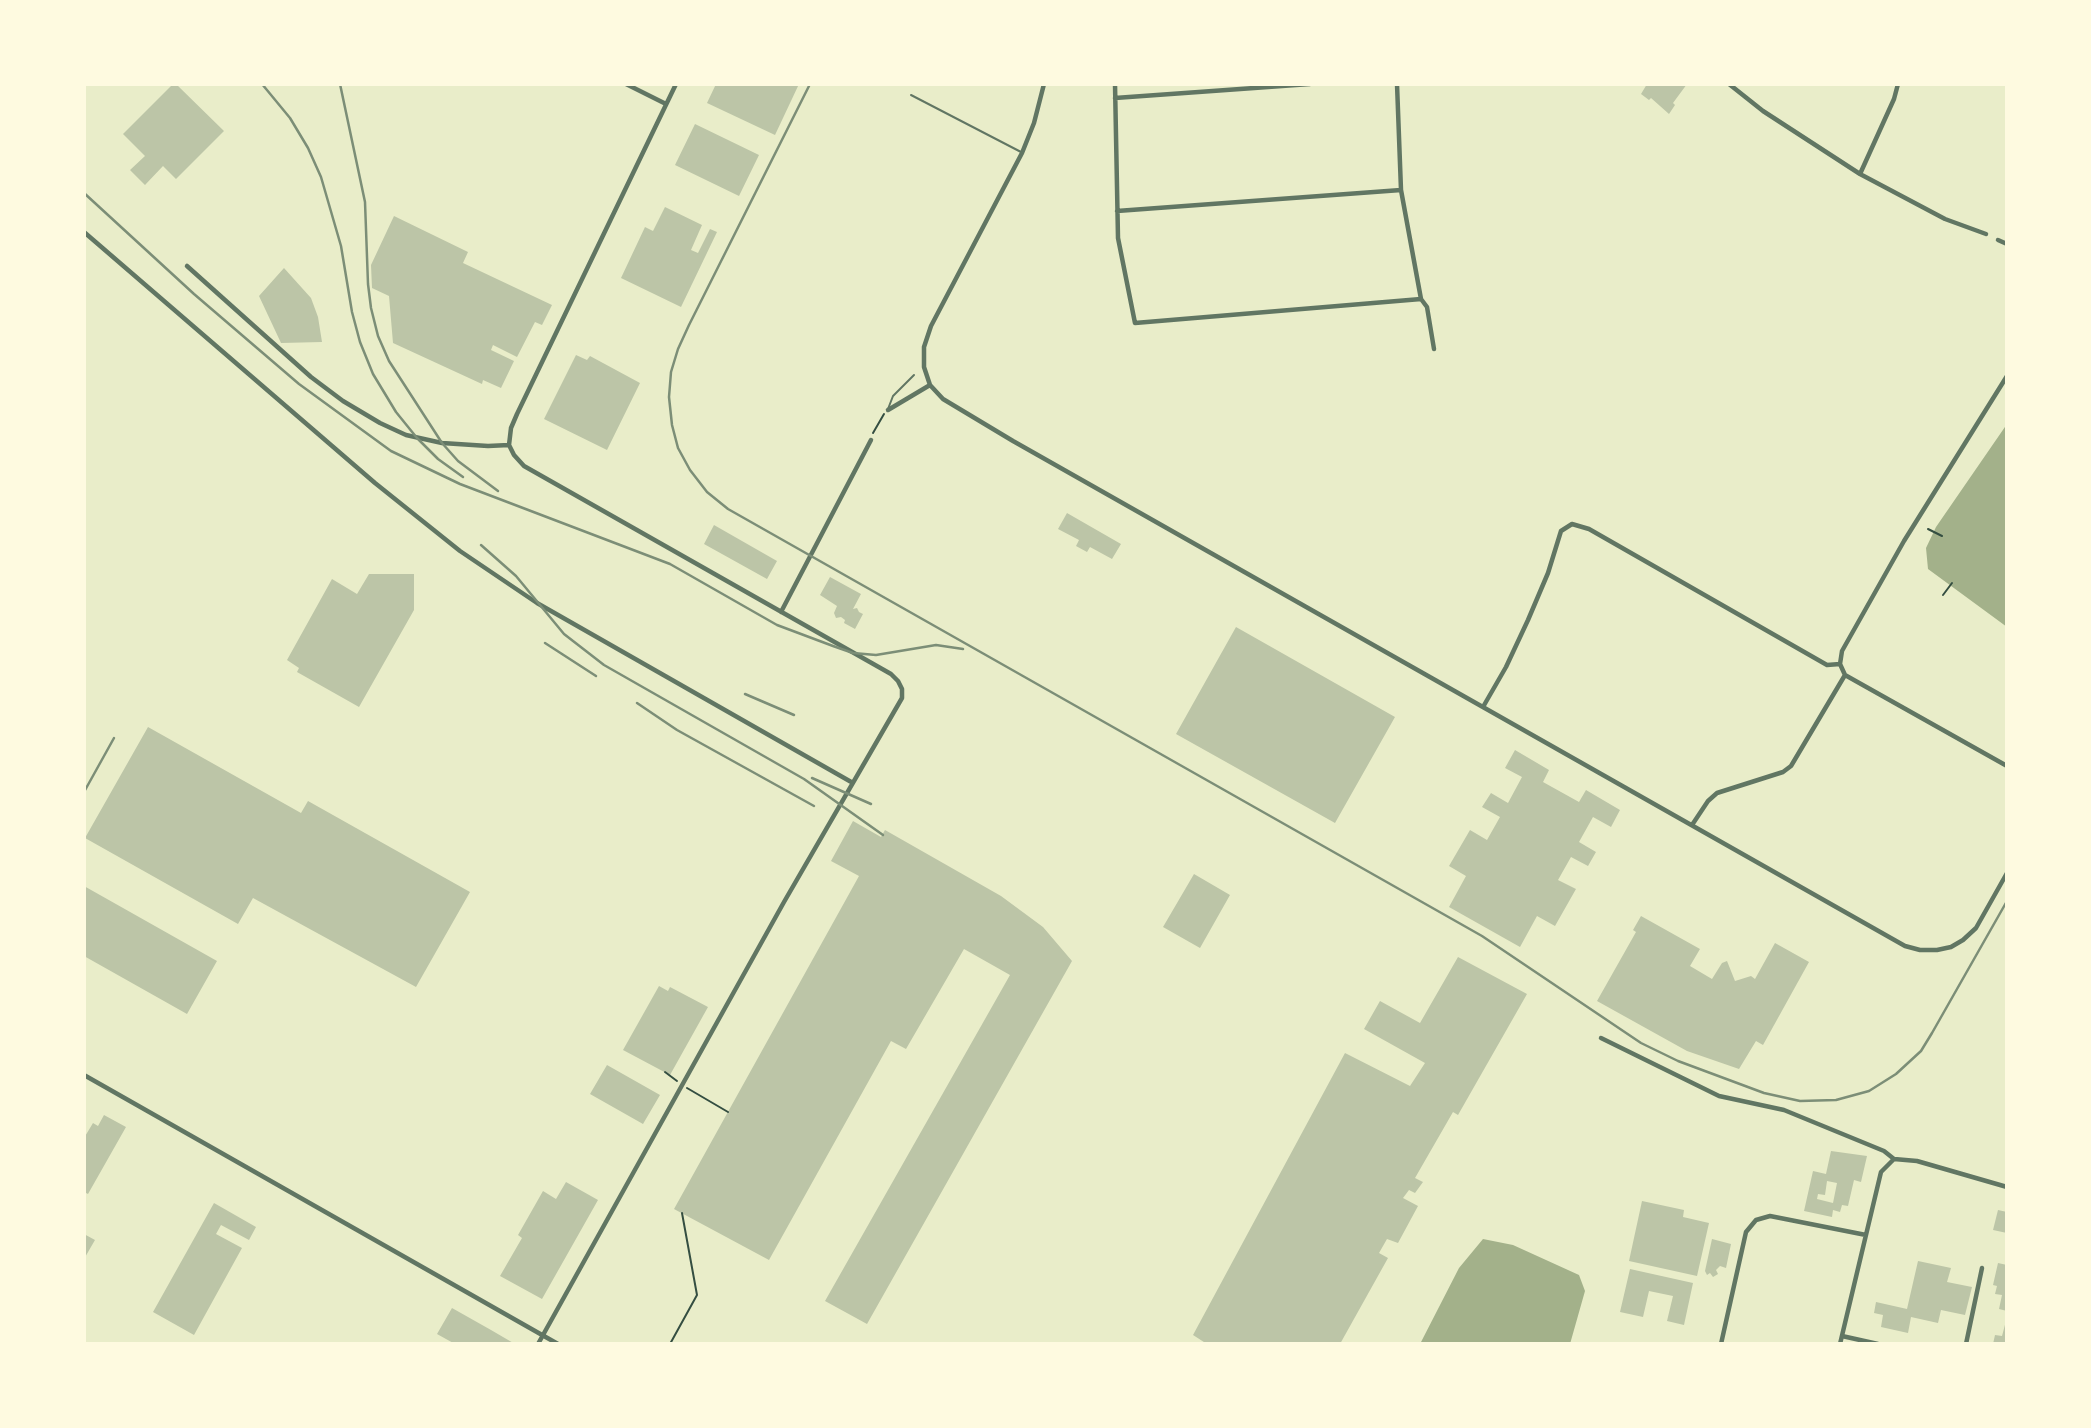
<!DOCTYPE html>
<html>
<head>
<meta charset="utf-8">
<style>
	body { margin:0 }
	#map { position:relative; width:2091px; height:1428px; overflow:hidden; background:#e9edc9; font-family:"Roboto Condensed",sans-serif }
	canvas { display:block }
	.frame { position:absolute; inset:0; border:86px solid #fefae0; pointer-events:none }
</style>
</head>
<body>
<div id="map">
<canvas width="2091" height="1428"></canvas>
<div class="frame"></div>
</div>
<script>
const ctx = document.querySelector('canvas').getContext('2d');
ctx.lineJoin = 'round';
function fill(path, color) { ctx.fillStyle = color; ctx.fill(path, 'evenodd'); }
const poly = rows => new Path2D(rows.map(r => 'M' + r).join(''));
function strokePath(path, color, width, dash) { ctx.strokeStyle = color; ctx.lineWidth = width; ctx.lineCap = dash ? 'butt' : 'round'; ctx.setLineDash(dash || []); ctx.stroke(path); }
const water = poly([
	[2007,424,2007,627,1928,569,1926,548,1936,527],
	[1483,1239,1513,1245,1579,1275,1585,1291,1570,1344,1420,1344,1459,1268]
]);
const building = poly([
	[173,84,176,84,224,131,176,179,163,166,145,185,130,170,145,156,123,134],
	[716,84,799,84,775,135,707,103],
	[1647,84,1687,84,1673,103,1675,105,1669,114,1651,98,1649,100,1641,94],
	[695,124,759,155,739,196,675,165],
	[665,207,702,225,691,250,698,253,710,229,717,232,681,307,621,278,645,227,653,231],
	[394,216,468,252,463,263,552,305,542,325,535,322,517,357,493,345,491,350,514,361,501,388,483,380,482,384,393,343,389,296,372,288,371,265],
	[284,268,311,298,318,317,322,342,281,343,259,296],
	[576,355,587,360,590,356,640,383,607,450,544,419],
	[1067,513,1121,544,1112,559,1090,547,1087,552,1076,546,1079,540,1058,529],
	[714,525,777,561,767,579,704,544],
	[369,574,414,574,414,610,359,707,297,672,299,668,287,660,332,579,357,594],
	[830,577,861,594,853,609,857,608,859,612,863,614,855,629,844,623,845,620,841,617,836,618,834,613,837,606,820,595],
	[1236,627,1395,717,1335,823,1176,734],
	[148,727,301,813,308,801,470,892,416,987,253,898,238,924,85,838],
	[1515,750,1549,770,1543,782,1579,802,1586,790,1620,810,1611,827,1593,817,1579,842,1596,852,1588,866,1571,857,1558,880,1576,889,1555,926,1537,916,1520,947,1449,907,1466,876,1449,866,1470,830,1487,840,1500,817,1482,807,1491,793,1508,803,1522,777,1505,768],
	[853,821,881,837,885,830,1001,896,1043,927,1072,961,867,1324,825,1301,1010,975,964,949,906,1049,891,1041,769,1260,674,1209,859,876,831,861],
	[1194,874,1230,895,1200,948,1163,927],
	[84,886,217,961,187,1014,84,956],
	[1641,916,1700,949,1690,966,1712,979,1722,963,1727,961,1735,981,1751,976,1755,979,1775,943,1809,962,1763,1045,1756,1041,1739,1069,1687,1051,1597,1001,1636,932,1633,930],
	[1458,957,1527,994,1458,1115,1453,1112,1415,1178,1423,1182,1415,1193,1409,1190,1403,1198,1418,1206,1398,1243,1387,1239,1379,1253,1388,1258,1340,1344,1207,1344,1193,1335,1345,1053,1410,1086,1425,1063,1364,1029,1380,1001,1420,1023],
	[659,986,668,991,670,987,708,1007,670,1075,623,1050],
	[607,1065,660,1095,643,1124,590,1094],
	[104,1115,126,1127,88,1194,84,1192,84,1138,93,1123,98,1126],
	[1831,1151,1867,1156,1861,1182,1854,1180,1848,1206,1842,1205,1840,1212,1833,1210,1832,1217,1804,1211,1813,1171,1826,1174],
	[1827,1181,1837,1183,1833,1203,1817,1199,1818,1194,1825,1195],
	[566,1182,598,1200,542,1299,500,1276,522,1238,518,1235,543,1191,556,1199],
	[1642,1201,1684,1210,1683,1217,1709,1223,1697,1276,1629,1261],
	[214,1203,256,1227,249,1240,221,1225,216,1234,242,1248,194,1335,153,1312],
	[1998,1210,2007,1212,2007,1233,1993,1230],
	[84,1234,95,1240,84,1259],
	[1712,1239,1731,1244,1726,1268,1720,1266,1716,1270,1718,1274,1713,1277,1710,1273,1707,1275,1705,1271],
	[1918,1261,1951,1268,1947,1282,1972,1287,1965,1315,1941,1310,1938,1323,1911,1317,1908,1333,1881,1327,1883,1315,1874,1313,1876,1302,1907,1309],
	[1998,1263,2007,1265,2007,1311,1999,1309,2002,1295,1995,1294,1997,1286,1993,1285],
	[1630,1269,1693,1283,1684,1325,1667,1321,1673,1296,1649,1291,1643,1317,1620,1312],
	[452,1308,491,1330,515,1344,455,1344,437,1334],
	[2006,1321,2007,1344,1993,1344,1995,1335,2002,1336]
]);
const path = poly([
	[873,433,884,414],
	[1928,529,1942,536],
	[1943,595,1952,583],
	[665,1072,677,1081],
	[687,1088,728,1112],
	[670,1344,697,1295,682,1213]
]);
const service = poly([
	[911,95,1021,152],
	[888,409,893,396,914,375]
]);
const minor = poly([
	[626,84,666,104],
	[1044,84,1034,123,1022,153,931,326,924,347,924,367,930,385,943,399,1013,441,1905,946,1920,950,1937,950,1951,947,1963,940,1976,928,2007,873],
	[1115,84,1118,238,1135,323,1421,299],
	[1397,84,1401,190,1421,299,1427,307,1434,349],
	[1729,84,1763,111,1860,174,1945,219,1986,234],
	[1115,98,1310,84],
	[1860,174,1894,99,1898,84],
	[1117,211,1401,190],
	[84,232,375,483,460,551,537,603,853,783],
	[1998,240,2007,244],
	[187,266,311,377,343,401,380,423,406,435,442,443,488,446,509,445],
	[2007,376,1904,541,1842,651,1840,664,1845,675,2007,766],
	[888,410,930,385],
	[781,612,871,440],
	[1483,707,1506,667,1528,620,1548,573,1561,531,1572,524,1589,529,1827,665,1840,664],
	[1692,825,1708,801,1717,793,1783,772,1791,766,1845,675],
	[1601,1038,1719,1096,1784,1110,1884,1151,1894,1159,1917,1161,2007,1187],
	[84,1075,558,1344],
	[1842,1336,1878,1344],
	[538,1344,784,902,902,698,902,689,898,681,891,674,524,466,514,455,509,445,511,428,517,414,676,84],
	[1721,1344,1746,1232,1756,1220,1770,1216,1866,1235],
	[1840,1344,1881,1172,1894,1159],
	[1966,1344,1982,1268]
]);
const rail = poly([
	[262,84,290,118,308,148,321,177,341,246,352,312,360,342,373,374,396,412,417,438,438,459,463,477],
	[340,84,365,202,368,284,371,308,378,336,389,361,442,443,458,461,498,491],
	[810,84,689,325,678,349,671,372,669,397,672,425,678,448,690,470,707,492,728,509,1482,936,1641,1043,1678,1061,1764,1093,1800,1101,1836,1100,1869,1091,1896,1074,1921,1051,1932,1033,2007,901],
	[84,193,194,294,299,384,391,451,460,484,670,564,777,625,833,646,853,653,876,655,936,645,963,649],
	[481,545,516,576,564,634,604,665,804,779,883,835],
	[545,643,596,676],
	[745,694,794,715],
	[637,703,677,730,814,806],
	[812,778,871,804],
	[84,792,114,738]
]);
fill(water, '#a3b18a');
fill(building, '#bcc5a7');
strokePath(path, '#344e41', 2);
strokePath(service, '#617663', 2);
strokePath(minor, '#617663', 4.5);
strokePath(rail, '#7c8e77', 2.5);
</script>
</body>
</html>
